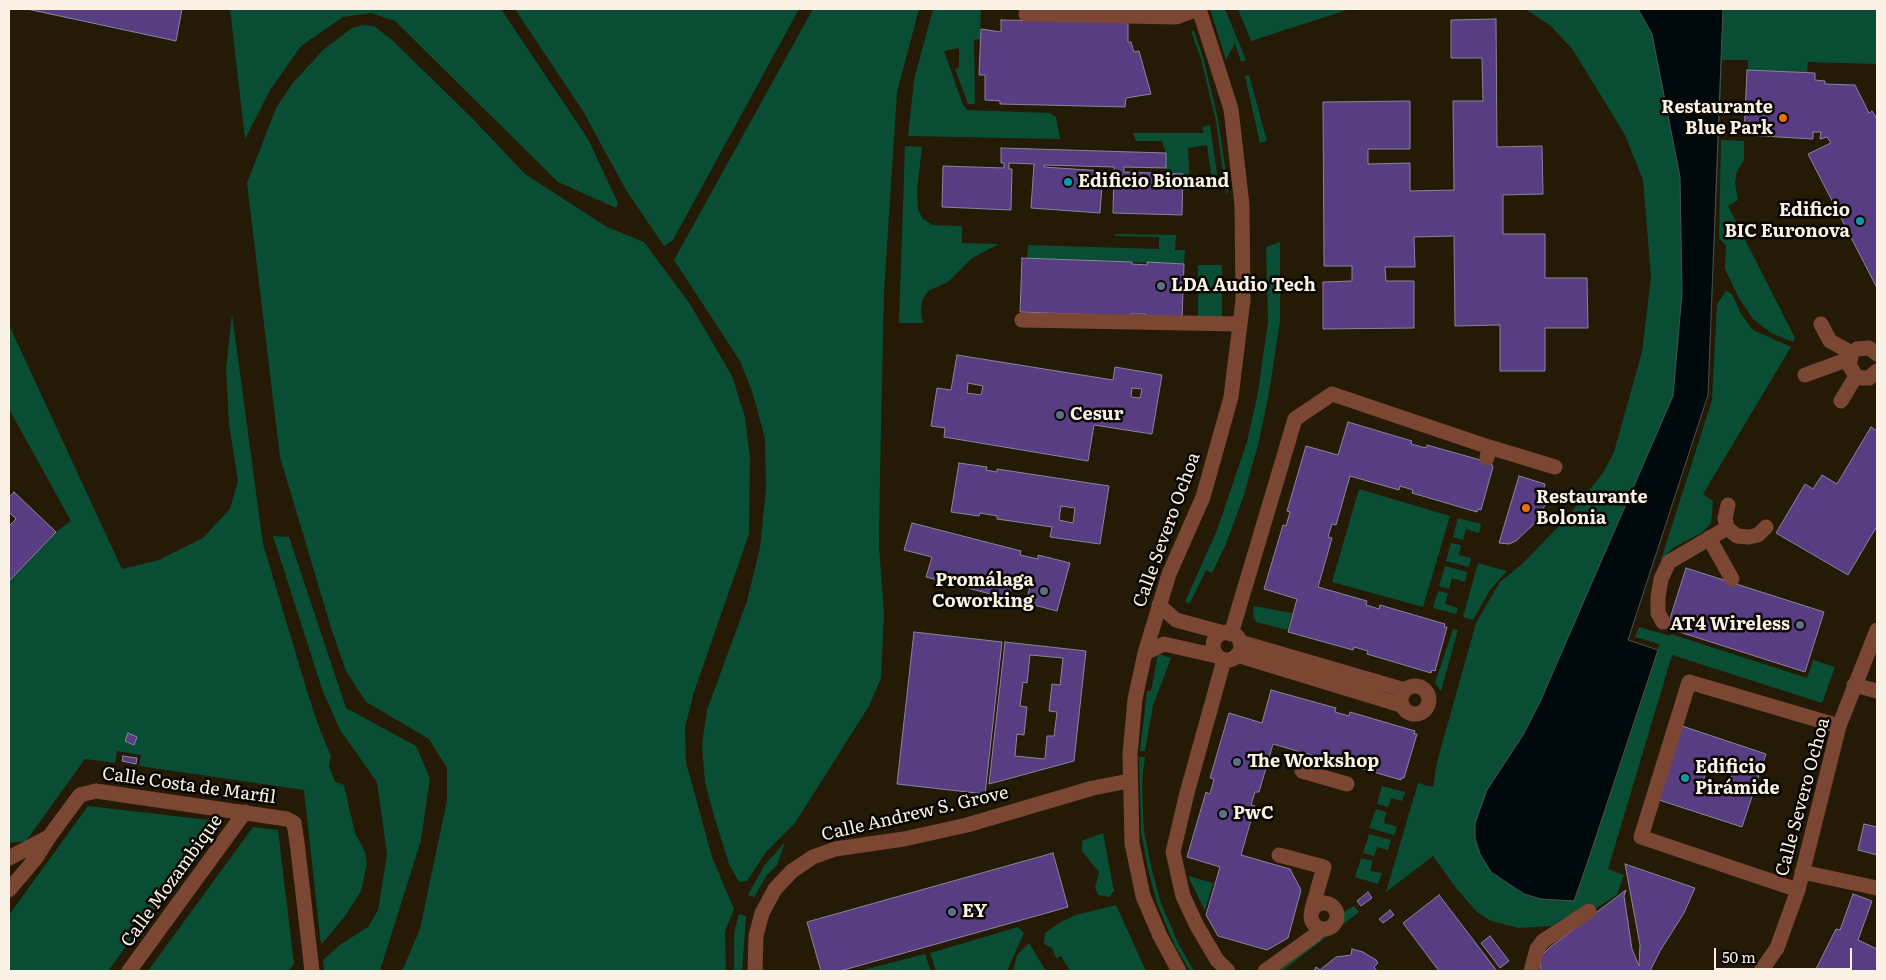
<!DOCTYPE html>
<html>
<head>
<meta charset="utf-8">
<style>
	body { margin:0 }
	#map { position:relative; width:1886px; height:980px; overflow:hidden; background:#241a06; font-family:Literata,serif }
	canvas { display:block }
	.frame { position:absolute; inset:0; border:10px solid #f9f2e5; pointer-events:none }
	.scale { position:absolute; left:1714px; top:948px; width:138px; height:22px; box-sizing:border-box; border:2px solid #f9f2e5; border-top:0; padding-left:6px; font-size:15px; line-height:18px; white-space:nowrap; color:#f9f2e5; -webkit-text-stroke:4px #090601; paint-order:stroke }
</style>
</head>
<body>
<div id="map">
<canvas width="1886" height="980"></canvas>
<div class="frame"></div>
<div class="scale">50 m</div>
</div>
<script>
const ctx = document.querySelector('canvas').getContext('2d');
ctx.lineJoin = 'round';
function fill(path, color) { ctx.fillStyle = color; ctx.fill(path, 'evenodd'); }
const poly = rows => new Path2D(rows.map(r => 'M' + r).join(''));
function strokePath(path, color, width, dash) { ctx.strokeStyle = color; ctx.lineWidth = width; ctx.lineCap = dash ? 'butt' : 'round'; ctx.setLineDash(dash || []); ctx.stroke(path); }
function label(font, color, halo, rows, align = 'center') {
  ctx.font = font + ' Literata,serif'; ctx.lineWidth = 5; ctx.setLineDash([]); ctx.textBaseline = 'middle'; ctx.strokeStyle = halo; ctx.fillStyle = color; for (const [text, x, y, turn = 0] of rows) {
    ctx.save(); ctx.translate(x, y); ctx.rotate((+turn || 0) * Math.PI / 180); ctx.textAlign = isNaN(turn) ? turn : align; if (halo) ctx.strokeText(text, 0, 0); ctx.fillText(text, 0, 0); ctx.restore();
  }
}
const green = poly([
	[230,9,501,9,588,139,618,203,616,208,558,182,395,21,371,13,343,17,301,46,270,90,245,139],
	[515,9,799,9,673,240,664,246,626,190,583,111],
	[813,9,919,9,897,92,884,293,880,476,879,546,884,613,881,678,869,706,795,823,766,852,747,881,739,882,729,864,715,819,705,783,702,744,707,710,747,601,760,548,766,489,765,438,752,391,740,361,674,260],
	[933,9,981,9,980,39,974,40,975,104,968,104,955,69,959,68,959,48,944,51,963,105,967,110,1050,113,1056,117,1060,139,908,136,914,80],
	[1210,9,1225,9,1246,60,1241,62,1235,43,1226,60],
	[1238,9,1350,9,1251,41],
	[1525,9,1877,9,1877,64,1808,62,1807,73,1748,70,1748,60,1722,60,1708,395,1628,640,1658,650,1659,644,1635,637,1639,627,1670,636,1671,634,1807,678,1813,660,1835,667,1822,703,1672,655,1608,869,1624,875,1617,895,1595,909,1589,903,1551,926,1519,928,1491,921,1477,912,1456,888,1433,856,1386,892,1418,783,1433,787,1437,762,1476,623,1500,582,1522,564,1564,521,1603,473,1614,452,1642,352,1651,277,1643,180,1625,135,1573,50,1551,26],
	[363,25,374,26,391,39,472,118,525,174,607,227,644,242,690,304,732,376,745,417,750,457,749,534,694,692,685,727,686,762,712,857,734,909,725,931,726,971,402,971,420,929,447,800,447,768,429,739,366,702,346,671,332,631,280,457,247,183,276,108,292,84,323,50,352,28],
	[1191,31,1194,31,1203,57,1218,119,1228,187,1228,192,1226,194,1216,121,1201,59],
	[1249,75,1267,141,1260,143,1245,76],
	[1210,125,1219,188,1213,188,1207,145,1188,148,1190,190,1183,190,1183,174,1166,173,1166,153,1162,141,1136,141,1133,133,1204,133,1202,127],
	[1721,140,1744,141,1744,160,1737,171,1735,183,1738,200,1728,206,1795,338,1793,342,1771,333,1753,319,1739,298,1725,269,1726,245,1719,239],
	[905,146,922,147,917,190,918,209,922,218,932,225,962,226,962,243,999,244,972,258,948,282,928,291,922,301,921,312,923,323,899,323],
	[1115,234,1176,235,1175,250,1185,250,1184,264,1027,258,1028,245,1159,249,1159,237,1115,236],
	[1280,242,1280,321,1269,393,1258,445,1243,498,1226,544,1212,573,1206,570,1190,603,1185,602,1217,530,1247,442,1258,392,1268,322,1266,247],
	[1198,265,1222,265,1222,317,1198,316],
	[1726,291,1732,294,1741,314,1753,330,1791,347,1703,494,1713,501,1711,523,1703,532,1673,548,1661,560,1712,400,1717,304],
	[232,314,263,544,307,691,320,730,331,756,329,766,335,782,344,785,355,833,365,852,367,864,361,891,345,916,321,945,304,790,139,766,141,755,117,751,115,763,85,759,26,841,9,843,9,581,56,532,71,521,9,409,9,325,122,569,159,560,203,538,230,509,238,481,229,424,226,369],
	[1359,489,1450,516,1423,607,1332,582],
	[1458,518,1481,524,1479,533,1466,529,1463,540,1453,537],
	[273,536,289,537,346,708,416,746,430,778,421,840,380,971,324,971,323,960,341,944,368,927,378,910,387,854,377,782,340,730,322,689],
	[1451,543,1461,545,1459,555,1471,558,1469,567,1446,561],
	[1478,563,1507,571,1490,590,1473,620,1463,617],
	[1445,566,1467,572,1465,582,1452,578,1449,589,1439,586],
	[1438,591,1448,593,1445,604,1458,608,1456,614,1433,608],
	[1254,606,1292,613,1287,630,1256,622,1253,615],
	[1453,629,1458,630,1441,691,1435,683],
	[1158,654,1171,658,1153,706,1145,751,1140,751,1147,691,1151,691],
	[1139,757,1145,757,1142,782,1143,808,1144,832,1152,870,1161,903,1178,943,1194,971,1190,971,1174,944,1157,903,1148,869,1141,832],
	[1382,786,1405,792,1402,801,1391,798,1388,807,1377,804],
	[88,806,218,821,108,971,9,971,9,915],
	[1376,809,1386,812,1384,823,1397,827,1394,835,1369,828],
	[253,827,278,830,294,964,288,971,148,971],
	[1103,833,1114,891,1109,897,1098,895,1095,888,1099,872,1082,851,1082,841],
	[1369,834,1391,840,1388,850,1377,847,1374,856,1363,853],
	[785,842,777,865,767,875,754,897,748,895,764,866],
	[1361,858,1373,861,1370,871,1382,873,1378,884,1355,877],
	[1188,876,1213,883,1205,911],
	[1116,905,1146,971,1070,971,1061,956,1056,958,1052,948,1044,944,1045,933,1059,923,1076,915],
	[1354,906,1359,912,1282,971,1278,971,1340,924,1344,912],
	[739,914,746,916,742,971,734,971,734,933],
	[1018,927,1024,933,1007,971,936,971,930,953],
	[1029,943,1046,971,1013,971,1017,955],
	[925,954,931,971,859,971]
]);
const water = poly([
	[1638,9,1723,9,1708,395,1628,640,1658,650,1589,858,1574,901,1541,899,1524,894,1491,872,1480,854,1475,838,1475,823,1487,790,1523,735,1540,702,1673,396,1682,293,1680,177,1652,34,1638,9]
]);
const building = poly([
	[27,9,182,9,176,41,27,9],
	[1496,19,1497,147,1542,146,1543,194,1503,195,1503,234,1545,234,1545,278,1587,278,1588,328,1545,328,1545,371,1500,371,1500,325,1455,326,1454,236,1414,237,1415,267,1385,267,1386,281,1414,281,1414,328,1323,329,1323,282,1352,281,1352,266,1324,266,1323,102,1410,101,1410,149,1368,149,1368,164,1410,163,1410,191,1454,190,1453,101,1483,101,1482,58,1451,58,1451,20,1496,19],
	[1001,20,1128,22,1128,42,1131,42,1134,52,1139,51,1151,94,1126,98,1125,107,1000,104,1000,101,985,100,985,75,979,75,981,29,1001,32,1001,20],
	[1747,70,1815,73,1815,80,1825,81,1825,84,1855,85,1869,113,1872,111,1877,119,1877,288,1808,154,1831,143,1827,137,1820,139,1821,132,1813,132,1813,139,1744,135,1747,70],
	[1001,148,1166,153,1166,168,1124,167,1124,172,1183,174,1182,215,1113,213,1114,167,1044,165,1044,167,1103,171,1100,213,1031,208,1034,164,1009,163,1009,169,1012,169,1011,210,942,207,943,166,1004,168,1004,163,1001,163,1001,148],
	[1022,258,1132,262,1132,264,1147,265,1147,262,1184,264,1182,318,1145,317,1145,314,1130,314,1129,316,1020,312,1022,258],
	[957,355,1113,380,1115,367,1162,375,1152,434,1094,425,1088,461,944,437,945,428,931,426,937,388,951,390,957,355],
	[968,383,983,386,981,395,967,393,968,383],
	[1132,388,1142,389,1140,398,1131,397,1132,388],
	[1348,422,1412,441,1411,444,1426,448,1427,445,1491,463,1493,467,1481,510,1478,509,1477,512,1412,493,1413,490,1400,486,1399,490,1350,476,1336,525,1332,524,1328,537,1332,538,1318,587,1367,601,1366,605,1379,609,1380,605,1445,624,1444,627,1447,627,1435,671,1432,670,1431,673,1367,654,1368,651,1354,647,1353,650,1288,632,1297,599,1264,589,1283,525,1286,526,1290,512,1287,511,1306,446,1338,455,1348,422],
	[1871,427,1877,431,1877,526,1848,575,1776,533,1805,484,1813,489,1822,475,1837,484,1871,427],
	[959,463,987,467,986,470,997,472,997,469,1109,486,1100,544,1050,537,1052,527,997,519,997,516,980,513,979,516,951,512,959,463],
	[1061,506,1075,508,1073,523,1059,520,1061,506],
	[1519,476,1545,484,1540,503,1545,505,1536,522,1516,541,1509,544,1499,543,1519,476],
	[14,492,56,532,9,581,9,526,16,519,9,512,9,497,14,492],
	[912,523,1021,551,1020,555,1038,559,1038,555,1070,563,1057,611,1026,603,1030,586,1013,582,1009,599,926,577,932,557,904,550,912,523],
	[1686,568,1824,612,1805,672,1667,628,1686,568],
	[914,632,1002,642,985,794,897,784,914,632],
	[1005,642,1086,651,1079,715,1074,761,989,784,1005,642],
	[1030,655,1063,658,1060,685,1052,684,1049,711,1057,712,1054,736,1047,736,1045,759,1015,756,1017,734,1024,735,1027,707,1020,706,1023,682,1027,683,1030,655],
	[1271,690,1336,708,1335,712,1349,716,1350,712,1415,731,1414,734,1417,734,1404,778,1401,778,1401,780,1336,761,1337,758,1323,754,1322,758,1273,744,1259,792,1255,792,1251,805,1255,806,1241,855,1290,869,1301,890,1288,938,1267,950,1218,936,1206,915,1220,867,1187,857,1206,792,1210,794,1214,779,1210,778,1229,713,1262,723,1271,690],
	[1682,726,1766,754,1742,827,1659,800,1682,726],
	[1709,763,1734,770,1725,794,1701,787,1709,763],
	[128,733,137,737,134,745,125,741,128,733],
	[123,756,137,758,136,764,122,761,123,756],
	[1864,824,1877,827,1877,855,1858,850,1864,824],
	[1053,853,1068,907,840,971,821,971,807,922,1053,853],
	[1625,864,1695,888,1684,913,1660,951,1650,971,1541,971,1540,957,1549,948,1626,890,1624,896,1632,949,1639,966,1640,945,1625,864],
	[1368,892,1372,898,1361,906,1357,901,1368,892],
	[1853,894,1872,901,1858,940,1877,949,1877,971,1815,971,1836,929,1840,930,1853,894],
	[1439,895,1497,971,1439,971,1403,923,1439,895],
	[1390,910,1394,915,1383,923,1379,919,1390,910],
	[1490,936,1509,961,1500,968,1481,943,1490,936],
	[1352,949,1363,952,1376,960,1378,963,1374,967,1377,971,1314,971,1316,967,1320,970,1336,957,1351,955,1352,949]
]);
const minor = poly([
	[1026,14,1176,17,1198,9],
	[1022,320,1240,324],
	[1821,324,1830,341,1852,353],
	[1877,354,1869,348,1857,349,1852,353,1849,365,1856,376,1862,378,1869,378,1877,371],
	[1805,375,1849,359],
	[1841,401,1856,376],
	[1489,447,1555,467],
	[1728,505,1725,518,1727,528,1737,536,1749,537,1758,535,1766,527],
	[1709,538,1732,579],
	[1159,605,1176,620,1224,633],
	[1663,622,1658,613,1658,597,1661,579,1669,562,1727,528],
	'1213 646a14 14 0 1 1 28 0a14 14 0 1 1-28 0Z',
	[1231,634,1295,419,1332,394,1489,447,1487,458],
	[1240,642,1405,690],
	[1145,653,1164,644,1217,656],
	[1237,655,1401,705],
	[1224,660,1187,793,1173,852,1183,896,1197,926,1217,960,1228,971],
	[1854,685,1877,691],
	'1401 700a14 14 0 1 1 28 0a14 14 0 1 1-28 0Z',
	[1302,771,1347,784],
	[1279,855,1324,867,1312,909],
	[9,858,47,838],
	[1802,872,1877,888],
	[9,890,36,858,49,837,80,795,96,791,287,819,294,823,297,842,312,971],
	[1798,890,1641,837,1689,682,1839,726],
	'1311 916a13 13 0 1 1 26 0a13 13 0 1 1-26 0Z',
	[129,971,245,812],
	[755,971,756,936,762,913,775,889,792,871,813,857,835,849,904,839,967,825,1093,788,1129,781],
	[1179,971,1160,936,1143,896,1132,843,1130,754,1135,699,1145,653,1169,574,1203,497,1231,397,1243,300,1242,205,1231,109,1199,9],
	[1265,971,1315,935,1320,929],
	[1531,971,1537,949,1543,941,1589,911],
	[1761,971,1777,948,1798,890,1839,726,1877,630]
]);
const markers = [
	[1783,118,5,"#e8710a"],
	[1068,182,5,"#0f9aa8"],
	[1860,221,5,"#0f9aa8"],
	[1161,286,5,"#5c6f8a"],
	[1060,415,5,"#5c6f8a"],
	[1526,508,5,"#e8710a"],
	[1044,591,5,"#5c6f8a"],
	[1800,625,5,"#5c6f8a"],
	[1237,762,5,"#5c6f8a"],
	[1685,778,5,"#0f9aa8"],
	[1223,814,5,"#5c6f8a"],
	[952,912,5,"#5c6f8a"]
];
const poiNames = [
	["Restaurante",1773,108,"right"],
	["Blue Park",1773,129,"right"],
	["Edificio Bionand",1078,182],
	["Edificio",1850,211,"right"],
	["BIC Euronova",1850,232,"right"],
	["LDA Audio Tech",1171,286],
	["Cesur",1070,415],
	["Restaurante",1536,498],
	["Bolonia",1536,519],
	["Promálaga",1034,581,"right"],
	["Coworking",1034,602,"right"],
	["AT4 Wireless",1790,625,"right"],
	["The Workshop",1247,762],
	["Edificio",1695,768],
	["Pirámide",1695,789],
	["PwC",1233,814],
	["EY",962,912]
];
const streetNames = [
	["Calle Severo Ochoa",1167,530,-70],
	["Calle Costa de Marfil",189,786,8],
	["Calle Severo Ochoa",1803,797,-75],
	["Calle Andrew S. Grove",915,814,-13],
	["Calle Mozambique",172,881,-54]
];
fill(green, '#094e34');
fill(water, '#000a0d');
strokePath(water, '#4b504e', 1);
fill(building, '#583d83');
strokePath(building, '#8c849c', 1);
strokePath(minor, '#7b4733', 15);
for (const [x, y, r, color] of markers) { const dot = new Path2D(); dot.arc(x, y, r, 0, 2 * Math.PI); ctx.fillStyle = color; ctx.fill(dot); strokePath(dot, '#090601', 2); }
label('bold 18px', '#f9f2e5', '#090601', poiNames, 'left');
label('18px', '#f9f2e5', '#090601', streetNames);
</script>
</body>
</html>
